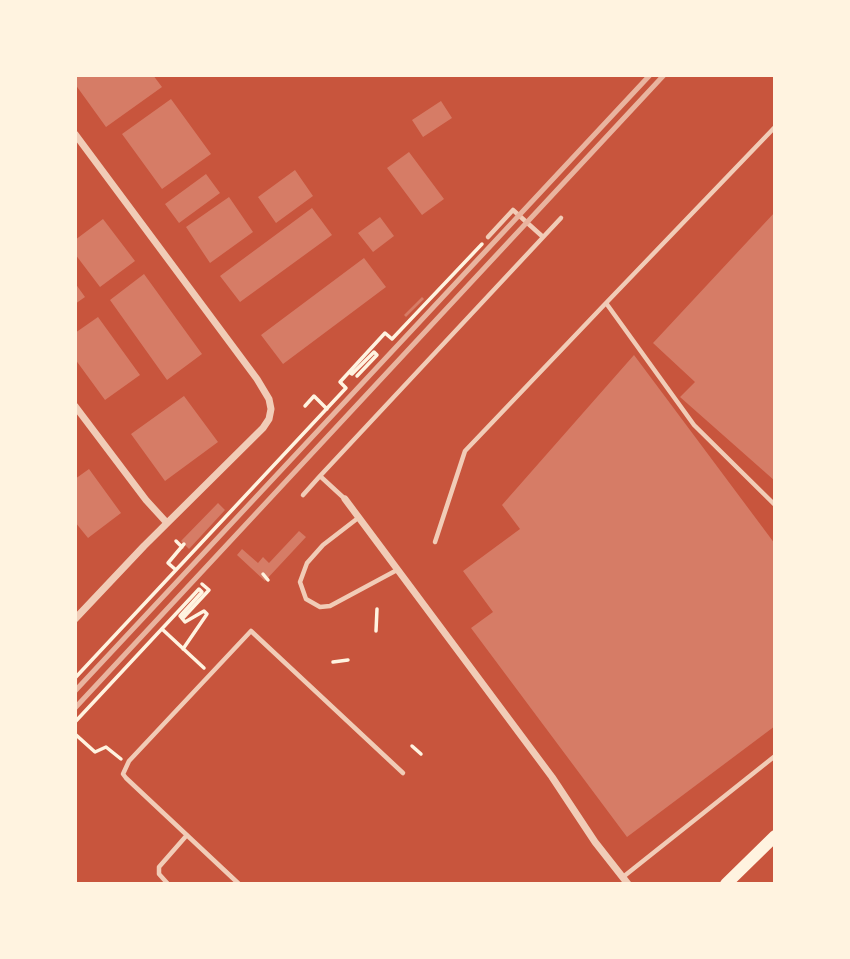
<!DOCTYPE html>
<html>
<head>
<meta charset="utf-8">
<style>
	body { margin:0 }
	#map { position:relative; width:850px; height:959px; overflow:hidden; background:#c8553d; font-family:Arial,sans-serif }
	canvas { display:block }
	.frame { position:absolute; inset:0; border:77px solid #fff3e0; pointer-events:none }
</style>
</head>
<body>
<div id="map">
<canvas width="850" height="959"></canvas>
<div class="frame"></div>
</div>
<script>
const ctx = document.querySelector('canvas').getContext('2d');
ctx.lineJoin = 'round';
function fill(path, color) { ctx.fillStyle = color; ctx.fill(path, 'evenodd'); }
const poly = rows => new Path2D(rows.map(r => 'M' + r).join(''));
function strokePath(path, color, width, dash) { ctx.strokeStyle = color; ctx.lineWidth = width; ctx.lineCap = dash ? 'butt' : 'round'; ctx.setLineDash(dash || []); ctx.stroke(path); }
const building = poly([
	[75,75,153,75,162,87,106,127,75,84],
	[171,99,211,154,162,189,122,134],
	[441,101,452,118,423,137,412,120],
	[409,152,444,199,422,215,387,168],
	[295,170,313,196,276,223,258,197],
	[206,174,220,193,179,223,165,204],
	[229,197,253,232,210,263,186,227],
	[312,208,332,235,240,302,220,276],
	[775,212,775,481,680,397,695,382,653,343],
	[380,217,394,236,373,252,358,233],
	[103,219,135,261,100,287,75,254,75,240],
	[364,258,386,287,283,364,261,335],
	[144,274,202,354,167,380,110,300],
	[75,283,85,297,75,304],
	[422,297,424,299,406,317,404,315],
	[98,317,140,375,105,400,75,359,75,333],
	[634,355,775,544,775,726,627,837,471,628,493,612,463,571,520,529,502,505],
	[184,396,218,442,165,481,131,434],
	[89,469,121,513,88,538,75,522,75,479],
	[218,503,225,510,189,549,181,541],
	[299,531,306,537,265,581,237,555,242,549,258,563,263,557,269,563]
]);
const path = poly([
	[349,372,352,374,374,352,377,355,357,376],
	[305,406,314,396,327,409],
	[176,541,182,547],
	[176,570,168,563,184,544],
	[263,574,268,580],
	[183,618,209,590,202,584],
	[162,629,204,668],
	[376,631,377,609],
	[333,662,348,660],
	[75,678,346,388,340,382,385,333,392,339,482,244],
	[75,722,199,589,202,592,180,616,185,622,204,611,207,614,183,649],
	[75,734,95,752,106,747,121,759],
	[412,746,421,754]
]);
const service = poly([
	[775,127,606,303,694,425,775,505],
	[488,237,513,210,543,237],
	[303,495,320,476],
	[345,499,320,476,561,218],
	[358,518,323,545,307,563,300,582,306,599,320,607,330,606,397,570],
	[435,542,465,451,606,303],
	[623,877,775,756],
	[168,884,159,874,159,867,187,835],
	[239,884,126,778,123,774,129,761,251,631,403,773]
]);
const minor = poly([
	[75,134,257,379,269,399,271,409,269,419,263,428,144,546,75,619],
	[75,406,146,500,167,523],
	[345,499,552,777,595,842,628,884]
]);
const primary = poly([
	[726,884,775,836]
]);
const rail = poly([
	[75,691,650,75],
	[75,708,664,75]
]);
fill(building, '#d67c66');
strokePath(path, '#fff3e0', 3.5);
strokePath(service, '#f1ccb7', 4.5);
strokePath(minor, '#f1ccb7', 7);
strokePath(primary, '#fff3e0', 12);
strokePath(rail, '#e9b49f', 5);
</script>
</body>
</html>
